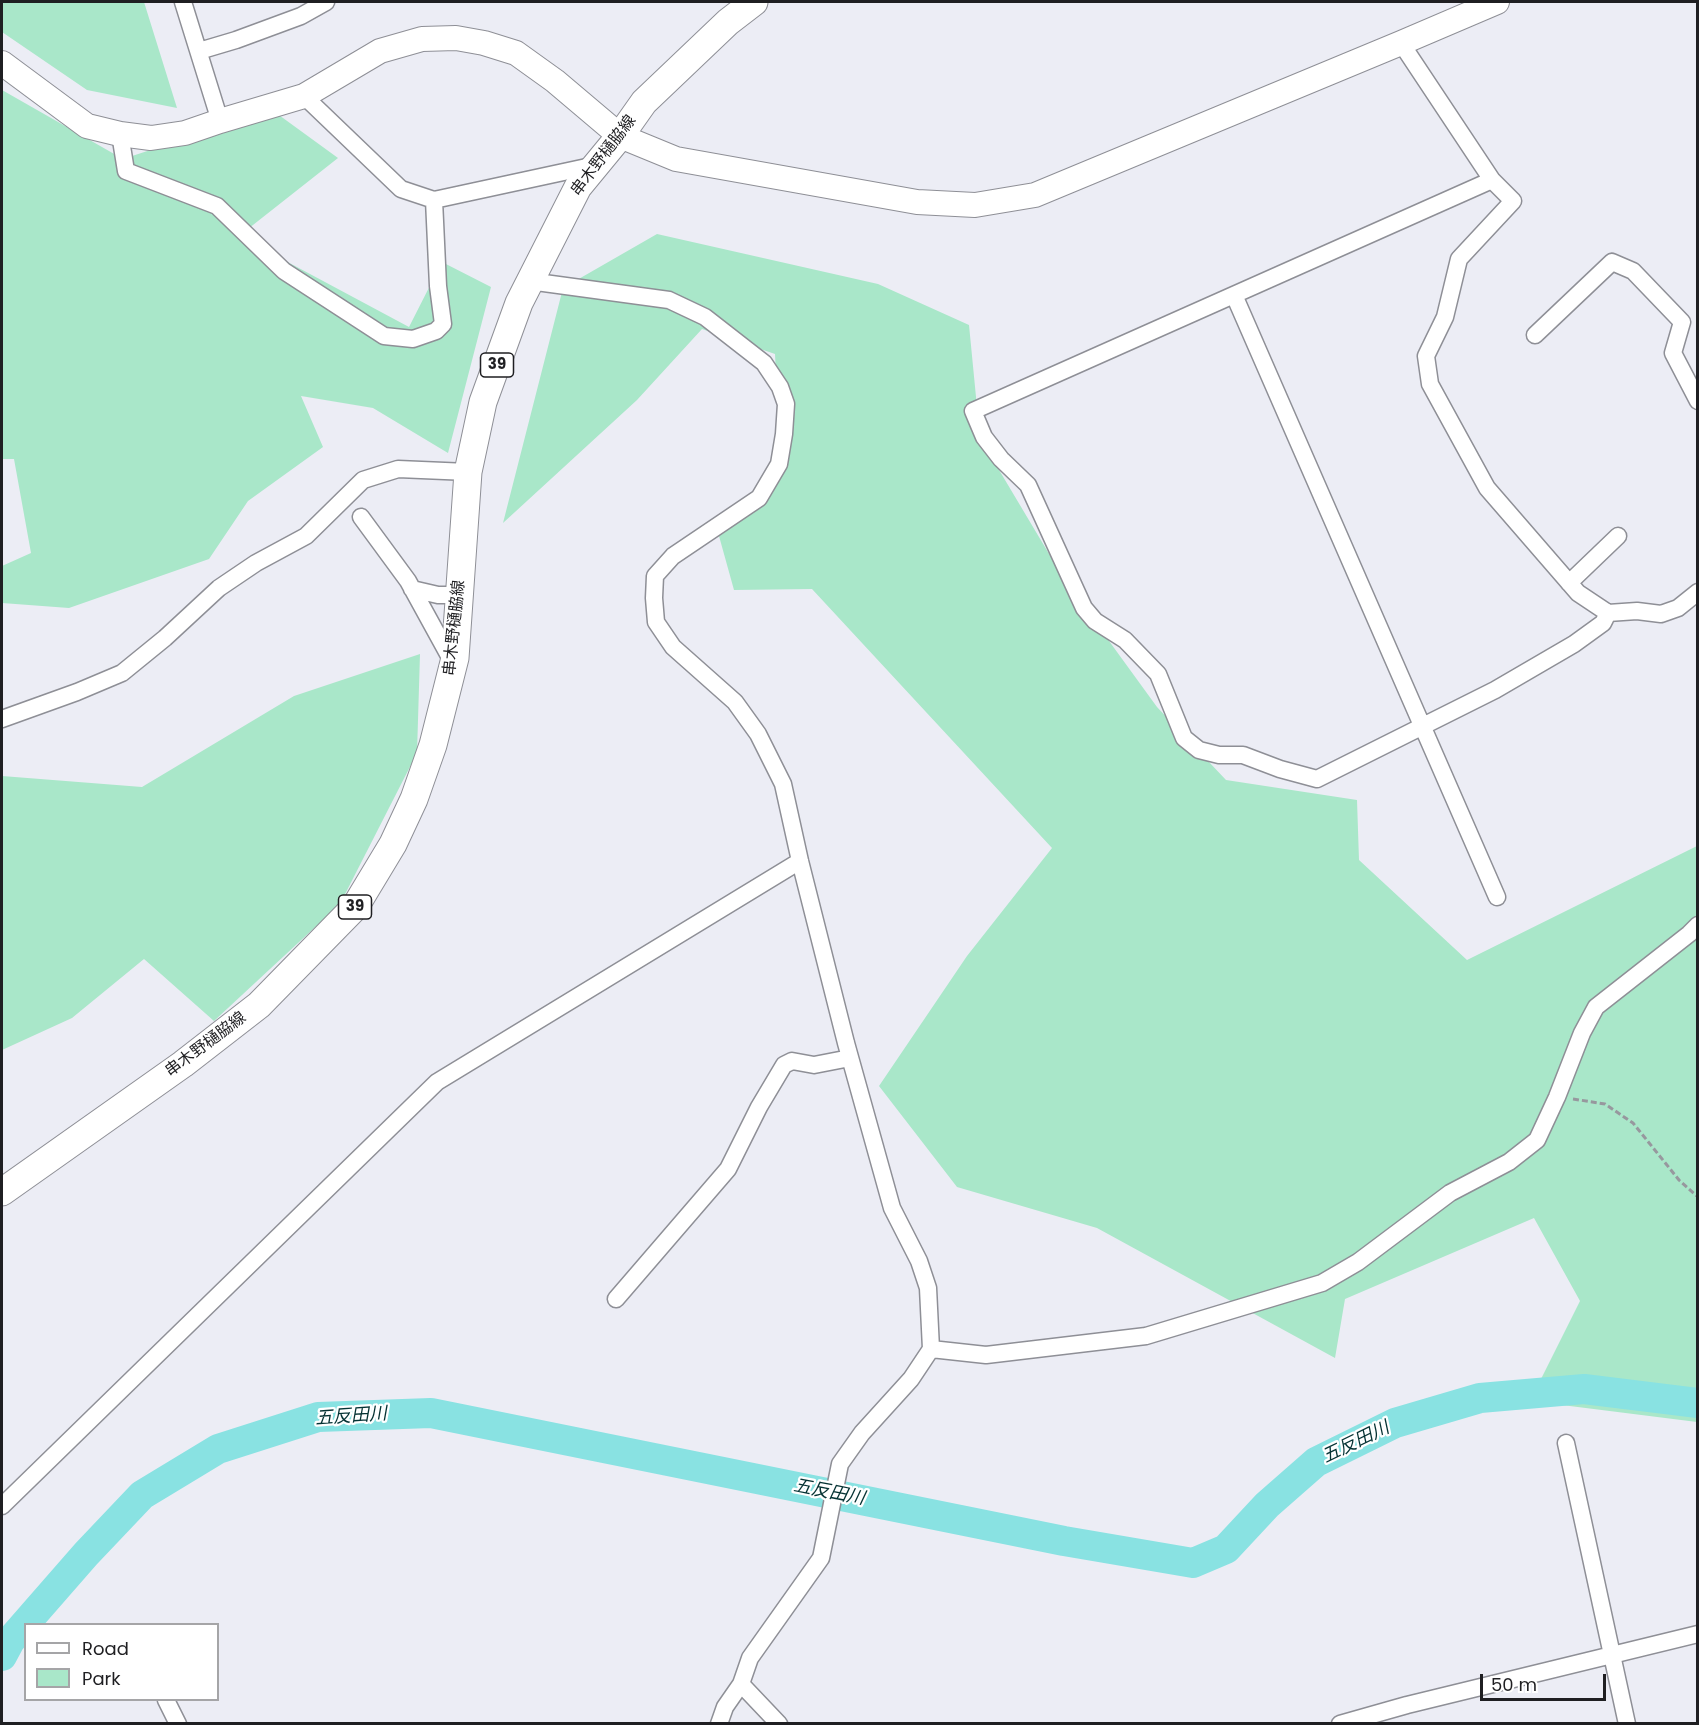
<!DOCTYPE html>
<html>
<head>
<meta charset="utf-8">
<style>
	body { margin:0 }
	#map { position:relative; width:1699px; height:1725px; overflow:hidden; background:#ecedf5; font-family:Poppins,sans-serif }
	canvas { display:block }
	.frame { position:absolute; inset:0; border:3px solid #1f1f22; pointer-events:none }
	.legend { position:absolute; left:24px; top:1623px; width:195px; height:78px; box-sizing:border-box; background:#fff; border:2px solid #a5a5a7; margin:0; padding:8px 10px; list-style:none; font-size:18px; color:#1f1f22 }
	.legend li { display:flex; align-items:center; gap:12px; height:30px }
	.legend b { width:30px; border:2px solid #a5a5a7 }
	.scale { position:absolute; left:1480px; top:1674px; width:126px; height:27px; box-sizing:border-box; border:3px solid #1f1f22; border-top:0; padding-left:8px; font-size:18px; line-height:21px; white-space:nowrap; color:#1f1f22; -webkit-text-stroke:4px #fff; paint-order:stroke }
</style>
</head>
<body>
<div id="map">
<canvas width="1699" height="1725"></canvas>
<div class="frame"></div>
<ul class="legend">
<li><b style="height:8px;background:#fff"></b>Road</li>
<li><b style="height:16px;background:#a9e7c9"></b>Park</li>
</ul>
<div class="scale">50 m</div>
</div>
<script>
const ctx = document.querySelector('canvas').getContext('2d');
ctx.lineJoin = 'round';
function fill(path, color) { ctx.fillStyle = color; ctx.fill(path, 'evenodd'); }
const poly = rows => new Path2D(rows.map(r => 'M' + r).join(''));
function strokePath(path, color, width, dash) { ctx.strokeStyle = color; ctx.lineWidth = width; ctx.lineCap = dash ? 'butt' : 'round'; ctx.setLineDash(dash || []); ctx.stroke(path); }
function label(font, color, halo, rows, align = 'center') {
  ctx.font = font + ' Poppins,"Noto Sans JP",sans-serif'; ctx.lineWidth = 4.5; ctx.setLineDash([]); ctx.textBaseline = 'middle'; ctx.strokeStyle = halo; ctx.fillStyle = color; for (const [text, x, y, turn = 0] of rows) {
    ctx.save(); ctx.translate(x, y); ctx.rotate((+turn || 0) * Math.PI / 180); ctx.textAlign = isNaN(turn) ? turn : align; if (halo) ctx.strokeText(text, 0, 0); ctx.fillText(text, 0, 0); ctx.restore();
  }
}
const green = poly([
	[2,2,144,2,177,108,87,90,2,32],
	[2,90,123,159,272,110,338,158,239,236,409,327,442,262,491,287,448,453,373,408,301,396,323,447,248,501,209,559,69,608,2,603,2,566,31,553,14,459,2,459],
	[657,234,878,284,969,325,980,438,1064,579,1157,707,1226,780,1357,800,1359,860,1467,960,1697,846,1697,1422,1530,1401,1580,1301,1534,1218,1345,1299,1335,1358,1097,1228,957,1187,879,1086,967,956,1052,848,812,589,734,590,719,536,780,455,775,354,702,329,637,400,503,523,563,288],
	[420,654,417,753,340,904,214,1021,144,959,72,1018,2,1050,2,776,142,787,294,696]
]);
const river = poly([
	[2,1656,10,1641,86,1554,142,1495,218,1449,318,1417,431,1413,1064,1541,1193,1563,1226,1549,1267,1505,1316,1462,1395,1423,1480,1398,1584,1389,1698,1403]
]);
const path = poly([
	[1573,1099,1605,1104,1633,1123,1679,1180,1698,1197]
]);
const street = poly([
	[183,2,220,121],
	[1401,43,1492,180,1513,201,1459,259,1445,317,1426,356,1430,384,1487,488,1578,593,1608,613,1637,611,1661,614,1678,608,1698,592],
	[199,51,236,40,301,16,326,2],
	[304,96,401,189,434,200,596,165],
	[120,134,126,171,217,206,284,271,384,336,413,339,436,331,443,324,438,286,434,200],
	[1492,180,973,411,984,437,1001,459,1028,485,1084,608,1095,621,1125,640,1158,674,1184,738,1199,750,1219,755,1243,755,1280,769,1317,779,1495,690,1574,644,1603,623,1608,613],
	[529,281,669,300,705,317,764,363,780,387,786,404,784,434,779,464,759,498,673,556,655,576,654,598,656,622,673,647,735,702,758,734,783,784,800,861,846,1043,892,1208,919,1261,928,1288,931,1349,911,1379,862,1433,840,1464,821,1558,750,1658,741,1684,725,1707,719,1724],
	[1234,295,1497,897],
	[1535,335,1612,262,1633,271,1682,322,1673,353,1698,401],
	[361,517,408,581,453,663],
	[1569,583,1618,536],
	[412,589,438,595,459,595],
	[2,719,77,692,122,673,165,638,219,588,256,563,306,536,363,480,398,469,468,472],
	[616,1299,728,1169,759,1107,784,1065,792,1061,814,1065,850,1058],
	[931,1349,986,1355,1146,1336,1322,1283,1358,1262,1450,1193,1509,1162,1537,1140,1557,1097,1582,1033,1596,1007,1689,934,1698,925],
	[1566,1443,1627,1724],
	[2,1506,437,1082,800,861],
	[741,1684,779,1724],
	[166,1700,178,1724],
	[1340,1724,1407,1705,1698,1634]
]);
const secondary = poly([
	[2,63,87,126,120,134,151,138,185,133,220,121,304,96,380,51,422,39,456,38,484,43,516,53,555,81,620,136,676,159,917,202,975,205,1035,195,1401,43,1497,2]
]);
const primary = poly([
	[2,1192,183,1064,259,1005,355,907,393,844,414,799,433,745,455,658,468,472,483,402,519,303,578,187,620,136,644,102,728,22,754,2]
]);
const shields = [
	[497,365,33],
	[355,907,33]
];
const shieldNames = [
	["39",497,365],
	["39",355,907]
];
const streetNames = [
	["串木野樋脇線",604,156,-53],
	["串木野樋脇線",455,628,-84],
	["串木野樋脇線",206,1045,-37]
];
const waterNames = [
	["五反田川",351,1417,-4],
	["五反田川",1356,1443,-26],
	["五反田川",829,1493,11]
];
fill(green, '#a9e7c9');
strokePath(river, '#89e2e2', 30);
strokePath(street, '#8e8f96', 19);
strokePath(secondary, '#8e8f96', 26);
strokePath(primary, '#8e8f96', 29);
strokePath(path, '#97989e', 3, [6, 3]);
strokePath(street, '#fff', 16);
strokePath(secondary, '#fff', 24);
strokePath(primary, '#fff', 27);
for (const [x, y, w] of shields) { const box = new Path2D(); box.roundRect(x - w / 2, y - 12, w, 24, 4.5); ctx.fillStyle = '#fff'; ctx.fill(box); strokePath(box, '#1f1f22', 1.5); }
label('bold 15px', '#1f1f22', null, shieldNames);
label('16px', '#1f1f22', '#fff', streetNames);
label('italic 18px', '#043233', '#fff', waterNames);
</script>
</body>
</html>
